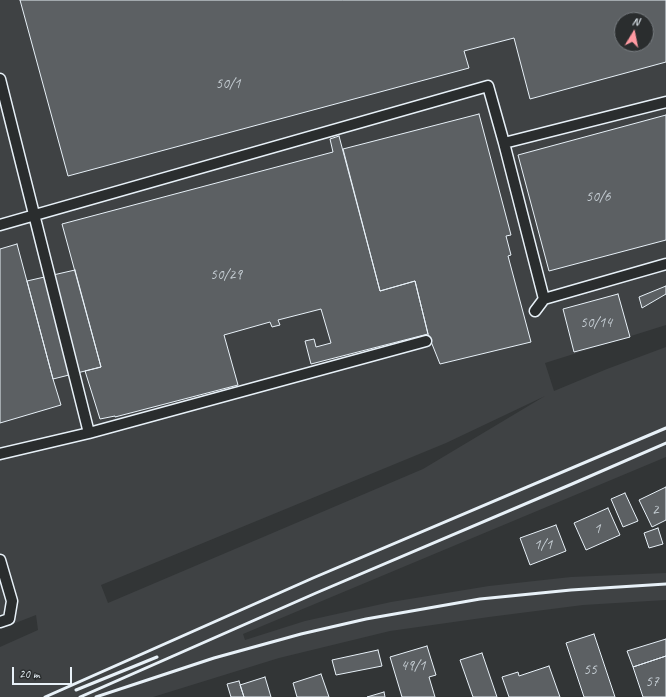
<!DOCTYPE html>
<html>
<head>
<meta charset="utf-8">
<style>
	body { margin:0 }
	#map { position:relative; width:666px; height:697px; overflow:hidden; background:#323536; font-family:Caveat,sans-serif }
	canvas { display:block }
	.north { position:absolute; left:614px; top:12px; width:40px; height:40px; box-sizing:border-box; background:#2a2d2e; border:1px solid #767b7f; border-radius:50%; rotate:10deg; font-size:11px; font-weight:700; line-height:16px; text-align:center; color:#e8f1f8 }
	.north::after { content:''; display:block; margin:auto; width:14px; height:18px; background:#ff9aa2; clip-path:polygon(50% 0,100% 100%,50% 72%,0 100%) }
	.scale { position:absolute; left:12px; top:667px; width:60px; height:18px; box-sizing:border-box; border:2px solid #e8f1f8; border-top:0; padding-left:5px; font-size:12px; line-height:14px; white-space:nowrap; color:#e8f1f8; -webkit-text-stroke:3px #2a2d2e; paint-order:stroke }
</style>
</head>
<body>
<div id="map">
<canvas width="666" height="697"></canvas>
<div class="north">N</div>
<div class="scale">20 m</div>
</div>
<script>
const ctx = document.querySelector('canvas').getContext('2d');
ctx.lineJoin = 'round';
function fill(path, color) { ctx.fillStyle = color; ctx.fill(path, 'evenodd'); }
const poly = rows => new Path2D(rows.map(r => 'M' + r).join(''));
function strokePath(path, color, width, dash) { ctx.strokeStyle = color; ctx.lineWidth = width; ctx.lineCap = dash ? 'butt' : 'round'; ctx.setLineDash(dash || []); ctx.stroke(path); }
function label(font, color, halo, rows, align = 'center') {
  ctx.font = font + ' Caveat,sans-serif'; ctx.lineWidth = 3.5; ctx.setLineDash([]); ctx.textBaseline = 'middle'; ctx.strokeStyle = halo; ctx.fillStyle = color; for (const [text, x, y, turn = 0] of rows) {
    ctx.save(); ctx.translate(x, y); ctx.rotate((+turn || 0) * Math.PI / 180); ctx.textAlign = isNaN(turn) ? turn : align; if (halo) ctx.strokeText(text, 0, 0); ctx.fillText(text, 0, 0); ctx.restore();
  }
}
const built = poly([
	[0,0,666,0,666,325,545,363,554,391,607,369,666,347,666,457,243,634,245,640,305,621,391,602,489,586,571,577,666,573,666,600,583,605,489,617,390,631,279,658,153,697,0,697,0,647,38,630,36,615,0,629],
	[622,20,646,20,646,44,622,44],
	[545,396,423,469,108,603,101,585,446,443]
]);
const building = poly([
	[20,0,666,0,666,62,530,99,514,38,464,51,469,68,68,176,20,0],
	[622,20,646,20,646,44,622,44,622,20],
	[479,114,511,235,506,236,511,255,508,256,531,342,440,364,428,334,415,281,380,291,343,149,479,114],
	[666,115,666,240,549,271,518,155,666,115],
	[339,136,380,291,415,281,428,334,311,364,305,341,314,339,316,347,331,343,321,309,278,320,280,325,272,327,270,322,224,335,238,385,115,417,115,416,100,419,85,371,101,367,62,224,333,152,330,139,339,136],
	[17,244,53,379,61,405,0,423,0,249,17,244],
	[75,270,101,367,53,379,27,281,75,270],
	[666,286,666,294,642,308,639,297,666,286],
	[618,294,630,337,574,352,563,309,618,294],
	[666,487,666,520,652,527,639,500,666,487],
	[625,493,638,521,623,527,611,499,625,493],
	[608,508,620,535,586,550,574,523,608,508],
	[556,525,566,551,530,565,520,538,556,525],
	[658,528,663,544,649,548,644,533,658,528],
	[594,634,615,697,584,697,566,643,594,634],
	[666,639,666,656,633,667,627,651,666,639],
	[427,646,436,675,429,677,435,697,402,697,390,657,427,646],
	[378,650,382,666,336,675,332,660,378,650],
	[482,653,497,697,473,697,460,660,482,653],
	[666,656,666,697,643,697,633,667,666,656],
	[549,666,560,697,509,697,502,677,518,672,519,676,549,666],
	[321,674,329,697,297,697,293,683,321,674],
	[265,677,271,697,244,697,240,685,265,677],
	[239,681,244,697,231,697,227,684,239,681],
	[384,692,385,697,367,697,384,692]
]);
const service = poly([
	[0,79,89,433],
	[0,225,488,86,504,143],
	[544,299,504,143,666,102],
	[535,311,544,299,666,264],
	[0,454,89,433,426,341],
	[0,560,12,601,9,619,0,622]
]);
const rail = poly([
	[76,690,157,657],
	[45,697,313,578,666,428],
	[80,697,316,593,572,484,666,443],
	[96,697,214,658,301,634,366,619,480,599,571,590,666,584]
]);
const numberNames = [
	["50/1",228,84],
	["50/6",598,197],
	["50/29",226,275],
	["50/14",596,323],
	["2",655,510],
	["1",597,529],
	["1/1",543,545],
	["49/1",413,666],
	["55",590,670],
	["57",652,682]
];
fill(built, '#3f4244');
fill(building, '#5c6063');
strokePath(building, '#e8f1f8', 1);
strokePath(service, '#e8f1f8', 13);
strokePath(service, '#2a2d2e', 10);
strokePath(rail, '#e8f1f8', 3);
label('15px', '#c5cdd3', null, numberNames);
</script>
</body>
</html>
